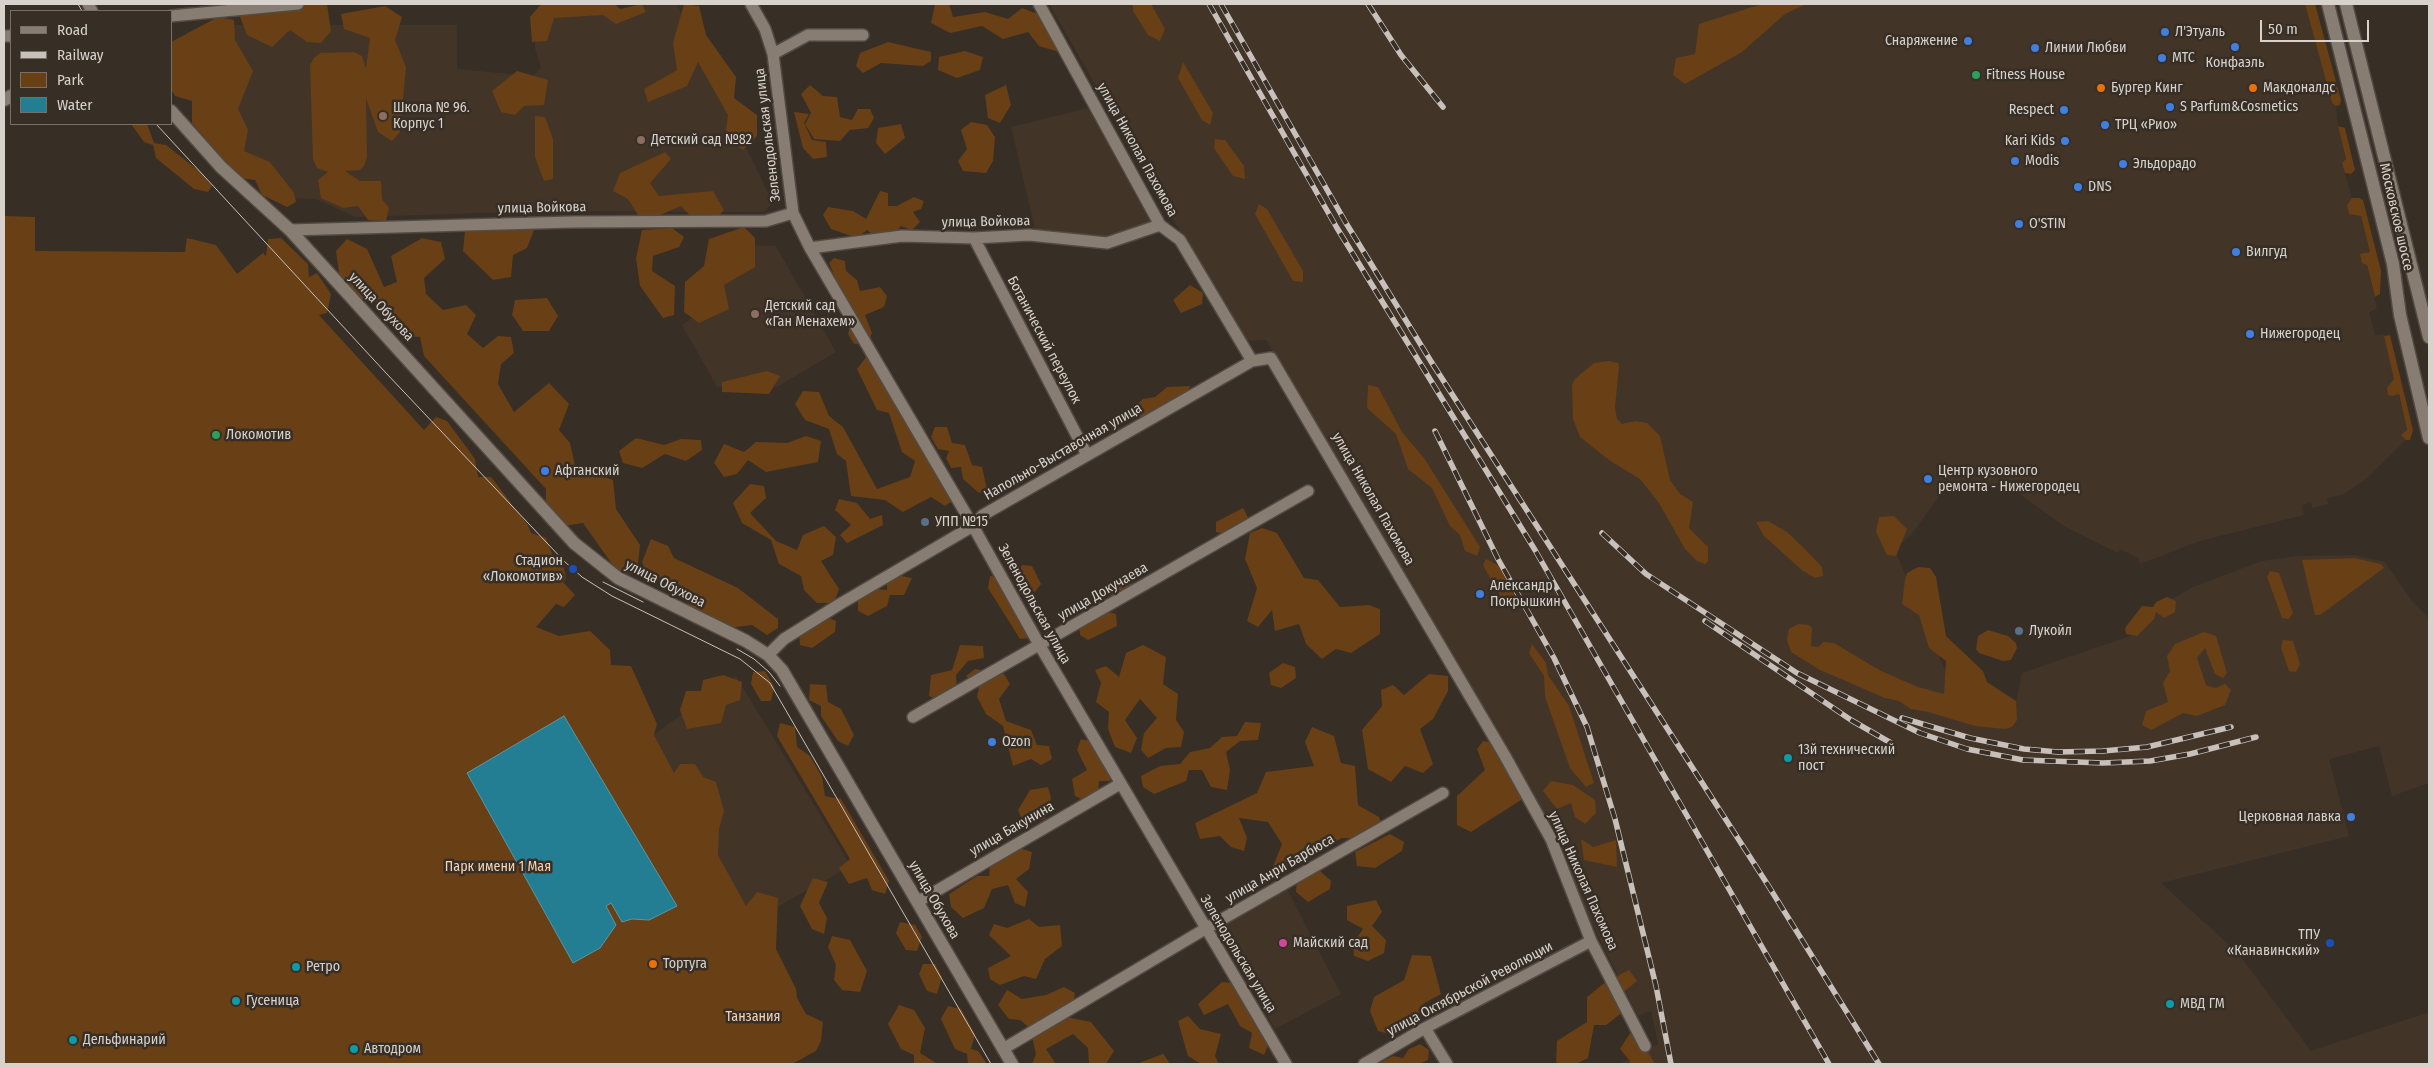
<!DOCTYPE html>
<html>
<head>
<meta charset="utf-8">
<style>
	body { margin:0 }
	#map { position:relative; width:2433px; height:1068px; overflow:hidden; background:#372e26; font-family:"Fira Sans Condensed",sans-serif }
	canvas { display:block }
	.frame { position:absolute; inset:0; border:5px solid #d8d2cd; pointer-events:none }
	.legend { position:absolute; left:10px; top:10px; width:162px; height:115px; box-sizing:border-box; background:#372e26; border:1px solid #777069; margin:0; padding:6px 9px; list-style:none; font-size:15px; color:#d8d2cd }
	.legend li { display:flex; align-items:center; gap:10px; height:25px }
	.legend b { width:25px; border:1px solid #777069 }
	.scale { position:absolute; left:2260px; top:20px; width:109px; height:22px; box-sizing:border-box; border:2px solid #d8d2cd; border-top:0; padding-left:6px; font-size:15px; line-height:18px; white-space:nowrap; color:#d8d2cd; -webkit-text-stroke:4px #372e26; paint-order:stroke }
</style>
</head>
<body>
<div id="map">
<canvas width="2433" height="1068"></canvas>
<div class="frame"></div>
<ul class="legend">
<li><b style="height:6px;background:#887d73"></b>Road</li>
<li><b style="height:6px;background:#c7c0bb"></b>Railway</li>
<li><b style="height:14px;background:#693f15"></b>Park</li>
<li><b style="height:14px;background:#237e93"></b>Water</li>
</ul>
<div class="scale">50 m</div>
</div>
<script>
const ctx = document.querySelector('canvas').getContext('2d');
ctx.lineJoin = 'round';
function fill(path, color) { ctx.fillStyle = color; ctx.fill(path, 'evenodd'); }
const poly = rows => new Path2D(rows.map(r => 'M' + r).join(''));
function strokePath(path, color, width, dash) { ctx.strokeStyle = color; ctx.lineWidth = width; ctx.lineCap = dash ? 'butt' : 'round'; ctx.setLineDash(dash || []); ctx.stroke(path); }
function label(font, color, halo, rows, align = 'center') {
  ctx.font = font + ' "Fira Sans Condensed",sans-serif'; ctx.lineWidth = 5; ctx.setLineDash([]); ctx.textBaseline = 'middle'; ctx.strokeStyle = halo; ctx.fillStyle = color; for (const [text, x, y, turn = 0] of rows) {
    ctx.save(); ctx.translate(x, y); ctx.rotate((+turn || 0) * Math.PI / 180); ctx.textAlign = isNaN(turn) ? turn : align; if (halo) ctx.strokeText(text, 0, 0); ctx.fillText(text, 0, 0); ctx.restore();
  }
}
const built = poly([
	[556,4,611,4,618,13,647,4,677,4,773,203,763,212,549,211,355,217,316,199,286,198,230,155,223,25,457,25,457,69,533,76,541,68,535,48,534,11],
	[1049,4,2305,4,2332,103,2336,106,2338,126,2346,160,2342,163,2352,198,2347,205,2361,216,2370,252,2360,255,2367,265,2377,308,2369,312,2375,335,2384,334,2407,430,2402,435,2406,440,2366,479,2342,495,2327,498,2328,504,2312,508,2311,502,2302,505,2304,515,2200,541,2140,564,2138,558,2120,549,2118,553,2064,526,2004,483,1945,488,1914,531,1895,550,1965,718,2014,712,2022,673,2130,636,2150,611,2193,587,2261,561,2297,556,2354,555,2385,562,2412,601,2429,619,2429,783,2392,796,2379,746,2329,759,2349,836,2161,883,2238,953,2311,1051,2429,1012,2429,1064,1619,1064,1658,1044,1651,1011,1638,1016,1573,885,1414,592,1266,340,1243,341],
	[1088,108,1151,223,1114,238,1035,229,1011,127],
	[716,244,776,246,836,352,777,387,717,387,682,325,711,304],
	[736,676,851,866,753,920,653,735],
	[1287,889,1341,994,1275,1029,1217,928]
]);
const green = poly([
	[235,4,327,4,331,31,321,43,307,42,290,30,272,47,247,35],
	[541,4,615,4,620,9,642,4,646,12,616,24,603,15,554,18,547,41,532,42,530,17],
	[684,4,699,6,706,35,736,77,734,98,757,115,757,136,743,150,725,137,728,115,698,62,687,86,648,102,644,89,677,70,673,43],
	[935,4,949,4,953,17,985,12,1008,19,1022,8,1051,19,1064,42,1059,52,1039,46,1028,32,1003,39,982,26,950,33,931,23],
	[1133,4,1151,4,1165,29,1160,41,1148,35,1133,11],
	[1762,4,1806,4,1785,14,1742,52,1685,84,1673,75,1676,58,1695,54,1699,24],
	[2305,4,2315,4,2341,100,2340,105,2336,106,2332,103],
	[385,6,402,17,395,40,406,67,400,132,392,141,378,132,366,98,367,157,364,166,360,170,345,171,360,181,381,181,382,199,389,208,386,221,368,220,358,206,343,208,321,198,318,180,328,172,317,168,313,159,310,65,314,58,320,53,354,52,362,56,366,68,370,38,344,29,341,14],
	[218,17,234,20,235,40,253,71,238,109,248,130,244,151,270,162,294,193,296,202,287,207,262,195,255,180,239,178,192,123,192,101,175,96,171,89,171,42],
	[888,42,931,52,931,61,923,66,881,63,863,73,856,66,860,53],
	[965,51,983,57,980,70,957,78,938,70,939,57],
	[1183,62,1213,113,1210,125,1202,120,1178,78],
	[517,71,548,80,544,105,524,106,515,115,501,112,492,91],
	[810,85,823,96,837,97,840,117,852,120,858,109,870,109,874,118,868,128,850,130,840,141,814,139,805,124,811,113,801,94],
	[1006,85,1011,105,1000,123,988,118,985,95],
	[794,112,809,114,804,123,812,140,826,142,827,157,813,159,803,148],
	[535,116,545,117,553,139,553,179,544,181,535,157],
	[971,122,987,125,995,137,993,161,986,173,963,171,958,161,967,149,961,130],
	[131,124,147,124,154,143,166,145,199,171,212,186,208,192,194,189,156,158,153,145,144,142],
	[901,124,905,138,885,154,876,143,878,128],
	[2338,126,2345,128,2355,170,2351,174,2345,173,2342,163,2346,159],
	[1215,139,1225,140,1244,166,1245,179,1233,176,1214,148],
	[665,152,671,159,650,183,659,196,713,191,724,210,714,221,694,220,681,206,658,216,638,215,628,199,613,191,620,173],
	[880,191,888,193,888,206,897,206,914,197,924,201,921,209,913,212,920,222,912,230,901,226,894,234,875,236,867,230,857,238,831,229,823,215,828,207,853,211,866,219],
	[2352,198,2359,198,2363,200,2381,271,2380,294,2375,297,2367,265,2362,263,2360,254,2370,252,2361,216,2349,214,2347,205],
	[1259,204,1267,209,1303,271,1303,282,1293,281,1255,214],
	[4,216,35,217,35,251,185,252,187,238,216,245,237,274,263,253,266,256,268,239,281,238,308,264,309,277,317,273,331,294,327,313,319,315,424,430,436,417,447,421,475,459,478,477,491,477,528,525,531,533,546,538,553,556,563,564,566,578,563,582,575,595,564,607,556,604,536,627,559,636,590,631,610,650,611,665,631,666,657,724,654,735,674,773,680,764,695,764,703,777,716,782,724,811,719,829,718,855,746,906,757,892,778,898,776,949,796,989,797,998,806,1014,823,1022,821,1041,816,1051,792,1064,4,1064],
	[492,220,521,220,534,230,527,248,513,255,511,277,493,280,463,251,465,231,481,231],
	[744,227,755,238,755,267,724,285,729,309,699,323,684,312,685,282,704,266,709,239],
	[672,228,684,237,679,247,653,256,652,271,675,286,674,315,663,318,640,286,636,258,642,230],
	[422,238,441,242,445,259,424,278,426,294,443,310,466,305,476,315,467,334,483,348,498,336,511,337,514,353,501,364,498,384,514,412,549,383,569,404,559,430,570,443,575,465,613,480,616,509,640,545,637,573,619,574,583,523,563,526,546,507,546,489,424,356,420,337,403,336,397,319,377,303,357,300,340,280,336,251,347,239,367,249,384,287,397,282,391,256],
	[834,258,845,261,846,271,857,280,860,291,880,287,887,296,884,307,865,315,872,333,868,343,854,344,848,334,853,319,829,287,834,275,829,263],
	[1190,285,1203,293,1202,304,1181,313,1173,300],
	[547,298,558,316,549,331,523,331,512,315,515,300],
	[2390,335,2413,430,2410,440,2406,440,2401,435,2407,430,2399,394,2392,396,2388,395,2387,388,2394,379,2384,336],
	[867,356,886,372,921,441,924,454,938,460,952,501,945,506,931,497,903,512,885,500,851,496,846,461,837,454,829,429,805,420,795,404,803,391,819,392,829,416,843,427,877,489,910,477,915,461,902,452,889,413,877,410,857,369],
	[1609,361,1618,363,1619,367,1615,407,1617,419,1622,424,1635,421,1647,423,1660,436,1670,480,1680,494,1693,502,1689,528,1708,547,1708,561,1705,564,1697,561,1685,549,1659,503,1640,479,1609,460,1580,437,1573,419,1572,385,1575,379,1594,363],
	[767,371,780,376,769,394,722,392,722,382],
	[1368,385,1378,387,1402,432,1424,458,1480,547,1477,556,1465,551,1460,535,1450,526,1432,488,1408,469,1396,434,1367,408],
	[1190,386,1187,397,1175,398,1170,406,1159,406,1159,413,1146,421,1137,417,1135,406,1143,399,1155,397,1167,387],
	[935,427,947,427,952,443,965,445,972,465,982,467,987,489,979,493,963,479,961,467,951,468,946,458,949,451,938,449,931,437],
	[806,436,821,441,818,462,766,472,748,460,737,474,724,477,714,463,724,444,744,452,756,442,787,443],
	[636,438,664,445,681,439,701,440,702,450,686,461,665,454,642,468,623,463,619,451],
	[750,484,764,486,766,498,750,513,776,541,797,550,803,535,824,526,836,537,833,555,821,561,839,589,834,603,817,603,804,590,801,576,779,564,771,540,742,523,733,503],
	[839,499,857,503,870,519,882,515,883,525,847,543,840,535,851,525,835,510],
	[1243,508,1252,525,1235,536,1216,532,1216,522],
	[1894,516,1907,529,1896,556,1887,555,1876,532,1879,517],
	[1768,521,1787,532,1806,550,1822,567,1823,576,1815,578,1803,571,1764,536,1756,522],
	[1262,528,1277,533,1304,578,1318,580,1340,607,1369,605,1380,609,1380,634,1351,653,1336,649,1322,659,1306,644,1299,624,1275,631,1272,610,1258,627,1247,621,1257,588,1245,559,1250,533],
	[651,539,668,546,674,558,738,588,778,619,778,628,767,635,752,625,728,628,697,614,668,579,651,582,642,562],
	[2354,558,2381,564,2384,568,2320,615,2315,615,2302,560],
	[1486,559,1499,566,1518,602,1515,609,1505,605,1483,565],
	[1022,565,1032,566,1041,584,1035,592,1026,588,1019,573],
	[1918,567,1930,568,1936,577,1946,636,1983,671,1987,682,2016,701,2017,720,2012,727,2005,729,1975,726,1928,712,1911,709,1899,701,1885,698,1820,670,1791,652,1787,640,1789,629,1798,624,1809,625,1812,628,1811,646,1818,647,1824,642,1834,643,1881,671,1918,687,1944,694,1946,661,1929,648,1919,615,1902,604,1905,579,1907,573],
	[2270,571,2279,573,2293,613,2289,619,2282,618,2267,577],
	[897,575,912,578,904,595,890,595,887,606,868,616,858,611,858,599,876,589,887,590,887,580],
	[990,576,998,577,1031,638,1020,639,988,588],
	[1121,576,1131,578,1132,588,1115,597,1105,594,1106,584],
	[2167,597,2176,601,2175,612,2164,618,2156,612,2154,619,2137,636,2126,634,2125,628,2142,606,2153,607,2156,602],
	[1105,611,1116,614,1117,626,1088,640,1080,635,1079,625],
	[826,617,836,621,835,632,812,648,800,645,799,632],
	[1988,630,2008,636,2016,643,2017,648,2011,660,2003,661,1979,653,1976,649,1978,636],
	[2204,632,2216,636,2227,673,2223,678,2215,674,2205,648,2197,658,2206,685,2215,688,2225,684,2231,690,2225,705,2197,716,2183,713,2151,730,2142,725,2146,711,2168,702,2163,683,2170,671,2167,656,2175,644],
	[2283,640,2293,641,2300,664,2296,672,2289,671,2281,648],
	[1532,644,1546,663,1548,675,1569,706,1594,783,1586,787,1570,768,1545,697,1544,676,1529,653],
	[960,645,983,646,984,658,968,661,956,675,957,696,944,703,929,696,931,675,952,670],
	[1143,645,1166,657,1163,684,1178,694,1176,720,1184,732,1181,747,1166,748,1148,758,1141,750,1144,733,1157,718,1140,699,1125,720,1137,738,1131,753,1115,747,1108,729,1109,712,1096,702,1101,683,1095,670,1106,666,1119,677,1126,653],
	[1283,663,1295,667,1296,678,1281,688,1271,685,1269,673],
	[975,669,1004,674,1010,684,999,699,1006,721,1031,730,1037,745,1049,746,1052,759,1041,765,1031,759,1013,766,1003,726,986,714,977,697,979,687,966,676],
	[765,671,774,687,771,701,761,701,751,684,753,672],
	[1429,674,1448,676,1448,691,1433,719,1420,729,1433,764,1423,773,1405,766,1391,782,1368,769,1362,730,1382,706,1381,690,1393,685,1404,695],
	[723,675,742,682,740,700,726,705,721,723,687,729,680,710,686,691,701,691,703,680],
	[810,684,826,685,828,702,841,709,854,735,848,746,838,741,821,716,821,706,809,700],
	[1245,722,1261,723,1258,740,1240,741,1226,752,1230,770,1227,790,1211,787,1202,770,1189,770,1186,781,1154,794,1143,787,1141,776,1160,766,1180,764,1190,752,1210,748,1222,737,1237,736],
	[780,723,795,727,797,747,810,756,822,777,825,796,841,799,889,881,885,894,872,890,867,878,849,884,839,868,850,859,777,736],
	[1312,727,1334,736,1341,763,1355,766,1358,805,1379,817,1382,825,1361,838,1342,838,1314,854,1299,854,1278,877,1270,874,1282,844,1268,822,1239,818,1247,838,1244,851,1231,847,1220,836,1200,839,1195,823,1257,793,1266,772,1314,766,1305,742],
	[1081,739,1090,741,1111,772,1110,781,1099,781,1098,794,1086,801,1075,796,1072,779,1087,770,1077,750],
	[1483,741,1490,742,1520,789,1521,800,1471,832,1457,825,1457,796,1485,770,1477,749],
	[1551,781,1573,785,1595,800,1596,813,1585,824,1575,817,1571,803,1557,809,1543,791],
	[1048,787,1051,798,1045,819,1024,825,1018,810,1030,790],
	[1390,834,1404,842,1402,851,1375,868,1357,866,1355,852],
	[1581,839,1593,847,1616,840,1617,867,1584,860],
	[1019,848,1032,852,1029,869,1016,879,1028,892,1025,907,1015,903,1008,885,992,889,984,908,963,918,951,907,949,894,977,876,989,876,990,865],
	[1318,869,1331,881,1330,889,1308,902,1296,892,1297,880],
	[813,878,828,882,819,903,827,918,824,934,812,929,800,906],
	[1376,900,1382,912,1372,926,1386,940,1384,953,1368,961,1354,956,1353,943,1363,929,1347,920,1347,906],
	[1029,919,1039,927,1060,925,1062,946,1045,959,1036,979,1024,976,1000,985,990,979,988,968,1011,956,989,935,994,924,1007,928],
	[900,922,915,925,922,937,917,951,906,950,896,933],
	[832,936,850,940,867,971,860,992,842,990,834,980,836,965,828,947],
	[1412,955,1431,956,1441,994,1423,1004,1414,1026,1393,1035,1378,1031,1370,1011,1374,997,1404,980],
	[923,964,935,964,942,977,937,994,927,991,919,974],
	[1629,970,1637,981,1622,993,1623,1012,1606,1025,1594,1025,1588,1058,1576,1064,1561,1064,1556,1062,1557,1041,1587,1022,1587,997,1603,984],
	[1222,982,1234,983,1259,1020,1258,1031,1270,1041,1264,1055,1249,1048,1252,1033,1240,1026,1228,1004,1204,1015,1198,1004],
	[1064,987,1075,993,1073,1005,1031,1029,1020,1020,1009,1019,998,1005,1007,990,1022,999,1046,995],
	[899,1005,914,1010,925,1028,920,1053,938,1064,914,1064,914,1055,901,1049,888,1024],
	[948,1006,961,1009,975,1034,971,1049,978,1051,987,1064,968,1064,967,1054,955,1049,941,1019],
	[1188,1016,1200,1029,1221,1034,1215,1056,1219,1064,1201,1064,1188,1056,1178,1021],
	[1066,1017,1091,1022,1114,1051,1106,1064,1089,1064,1088,1048,1073,1034,1046,1049,1056,1064,1032,1064,1036,1054,1032,1037],
	[1630,1033,1642,1041,1655,1064,1629,1064,1630,1061,1620,1049],
	[1420,1044,1429,1050,1428,1060,1419,1064,1378,1064,1393,1056,1403,1058,1409,1049],
	[1163,1053,1170,1064,1136,1064,1163,1054]
]);
const water = poly([
	[564,716,677,906,649,920,632,919,622,922,611,903,606,906,616,925,600,948,573,963,467,773,564,716]
]);
const minor = poly([
	[88,4,92,11],
	[751,4,765,29,773,54,793,213,810,248,973,526,1040,646,1286,1064],
	[1039,4,1160,225,1180,240,1252,361,1271,358,1505,756,1551,839,1591,941,1645,1046],
	[171,16,298,4],
	[4,36,11,36],
	[773,54,808,35,863,35],
	[290,230,572,222,766,221,793,213],
	[974,238,1087,455],
	[810,248,902,236,974,238,1029,235,1107,243,1160,225],
	[768,655,784,639,840,604,973,526,983,515,1252,361],
	[913,717,1308,491],
	[919,901,1120,784],
	[1425,1028,1447,1064],
	[1003,1049,1205,929,1443,793],
	[1364,1064,1425,1028,1591,941]
]);
const tertiary = poly([
	[4,100,11,96],
	[171,111,221,167,290,230,574,543,618,578,746,641,768,655,782,670,1012,1064]
]);
const secondary = poly([
	[2328,4,2393,264,2400,315,2429,438],
	[2346,4,2429,337]
]);
const tram = poly([
	[78,4,82,11],
	[156,124,386,373,565,562,582,577,612,596,740,659,770,683,991,1064],
	[603,582,643,602],
	[737,649,754,659,769,672,780,686]
]);
const rail = poly([
	[1209,4,1337,228,1535,550,1829,1064],
	[1221,4,1346,223,1432,363,1766,882,1879,1064],
	[1368,4,1401,55,1443,107],
	[1435,431,1498,559,1554,658,1587,727,1615,819,1656,986,1671,1064],
	[1602,533,1646,574,1797,673,1920,733,1967,749,2023,760,2103,763,2150,761,2190,754,2256,737],
	[1705,621,1851,720,1891,743],
	[1902,718,1970,738,2024,749,2058,752,2103,751,2147,747,2231,727]
]);
const markers = [
	[2165,32,5,"#3f7fe0"],
	[1968,41,5,"#3f7fe0"],
	[2235,47,5,"#3f7fe0"],
	[2035,48,5,"#3f7fe0"],
	[2162,58,5,"#3f7fe0"],
	[1976,75,5,"#2e9e5b"],
	[2101,88,5,"#e8710a"],
	[2253,88,5,"#e8710a"],
	[2170,107,5,"#3f7fe0"],
	[2064,110,5,"#3f7fe0"],
	[383,116,5,"#8d6e63"],
	[2105,125,5,"#3f7fe0"],
	[641,140,5,"#8d6e63"],
	[2065,141,5,"#3f7fe0"],
	[2015,161,5,"#3f7fe0"],
	[2123,164,5,"#3f7fe0"],
	[2078,187,5,"#3f7fe0"],
	[2019,224,5,"#3f7fe0"],
	[2236,252,5,"#3f7fe0"],
	[755,314,5,"#8d6e63"],
	[2250,334,5,"#3f7fe0"],
	[216,435,5,"#2e9e5b"],
	[545,471,5,"#3f7fe0"],
	[1928,479,5,"#3f7fe0"],
	[925,522,5,"#5c6f8a"],
	[573,569,5,"#1a4fb4"],
	[1480,594,5,"#3f7fe0"],
	[2019,631,5,"#5c6f8a"],
	[992,742,5,"#3f7fe0"],
	[1788,758,5,"#0f9aa8"],
	[2351,817,5,"#3f7fe0"],
	[1283,943,5,"#d1479c"],
	[2330,943,5,"#1a4fb4"],
	[653,964,5,"#e8710a"],
	[296,967,5,"#0f9aa8"],
	[236,1001,5,"#0f9aa8"],
	[2170,1004,5,"#0f9aa8"],
	[73,1040,5,"#0f9aa8"],
	[354,1049,5,"#0f9aa8"]
];
const poiNames = [
	["Л'Этуаль",2175,32],
	["Снаряжение",1958,41,"right"],
	["Линии Любви",2045,48],
	["МТС",2172,58],
	["Конфаэль",2235,63,"center"],
	["Fitness House",1986,75],
	["Бургер Кинг",2111,88],
	["Макдоналдс",2263,88],
	["S Parfum&Cosmetics",2180,107],
	["Школа № 96.",393,108],
	["Корпус 1",393,124],
	["Respect",2054,110,"right"],
	["ТРЦ «Рио»",2115,125],
	["Детский сад №82",651,140],
	["Kari Kids",2055,141,"right"],
	["Modis",2025,161],
	["Эльдорадо",2133,164],
	["DNS",2088,187],
	["O'STIN",2029,224],
	["Вилгуд",2246,252],
	["Детский сад",765,306],
	["«Ган Менахем»",765,322],
	["Нижегородец",2260,334],
	["Локомотив",226,435],
	["Афганский",555,471],
	["Центр кузовного",1938,471],
	["ремонта - Нижегородец",1938,487],
	["УПП №15",935,522],
	["Стадион",563,561,"right"],
	["«Локомотив»",563,577,"right"],
	["Александр",1490,586],
	["Покрышкин",1490,602],
	["Лукойл",2029,631],
	["Ozon",1002,742],
	["13й технический",1798,750],
	["пост",1798,766],
	["Церковная лавка",2341,817,"right"],
	["ТПУ",2320,935,"right"],
	["«Канавинский»",2320,951,"right"],
	["Майский сад",1293,943],
	["Тортуга",663,964],
	["Ретро",306,967],
	["Гусеница",246,1001],
	["МВД ГМ",2180,1004],
	["Дельфинарий",83,1040],
	["Автодром",364,1049]
];
const streetNames = [
	["Зеленодольская улица",768,135,-97],
	["улица Николая Пахомова",1137,150,61],
	["улица Войкова",542,208,-1],
	["Московское шоссе",2396,217,77],
	["улица Войкова",986,222,-1],
	["улица Обухова",381,307,47],
	["Ботанический переулок",1044,340,62],
	["Напольно-Выставочная улица",1063,452,-30],
	["улица Николая Пахомова",1373,499,60],
	["улица Обухова",665,584,27],
	["улица Докучаева",1103,592,-30],
	["Зеленодольская улица",1034,604,61],
	["улица Бакунина",1012,829,-30],
	["улица Анри Барбюса",1280,869,-30],
	["улица Николая Пахомова",1583,881,66],
	["улица Обухова",934,900,60],
	["Зеленодольская улица",1238,954,59],
	["улица Октябрьской Революции",1470,989,-28]
];
const parkNames = [
	["Парк имени 1 Мая",498,867],
	["Танзания",753,1017]
];
fill(built, '#433428');
fill(green, '#693f15');
fill(water, '#237e93');
strokePath(water, '#5997a4', 1);
strokePath(minor, '#524b44', 14);
strokePath(tertiary, '#524b44', 15);
strokePath(secondary, '#524b44', 15);
strokePath(minor, '#887d73', 11);
strokePath(tertiary, '#887d73', 12);
strokePath(secondary, '#887d73', 12);
strokePath(tram, '#c7c0bb', 1);
strokePath(rail, '#c7c0bb', 5.5);
strokePath(rail, '#372e26', 4, [11]);
for (const [x, y, r, color] of markers) { const dot = new Path2D(); dot.arc(x, y, r, 0, 2 * Math.PI); ctx.fillStyle = color; ctx.fill(dot); strokePath(dot, '#372e26', 2); }
label('14px', '#d8d2cd', '#372e26', poiNames, 'left');
label('14px', '#d8d2cd', '#372e26', streetNames);
label('14px', '#f6d3b5', '#372e26', parkNames);
</script>
</body>
</html>
